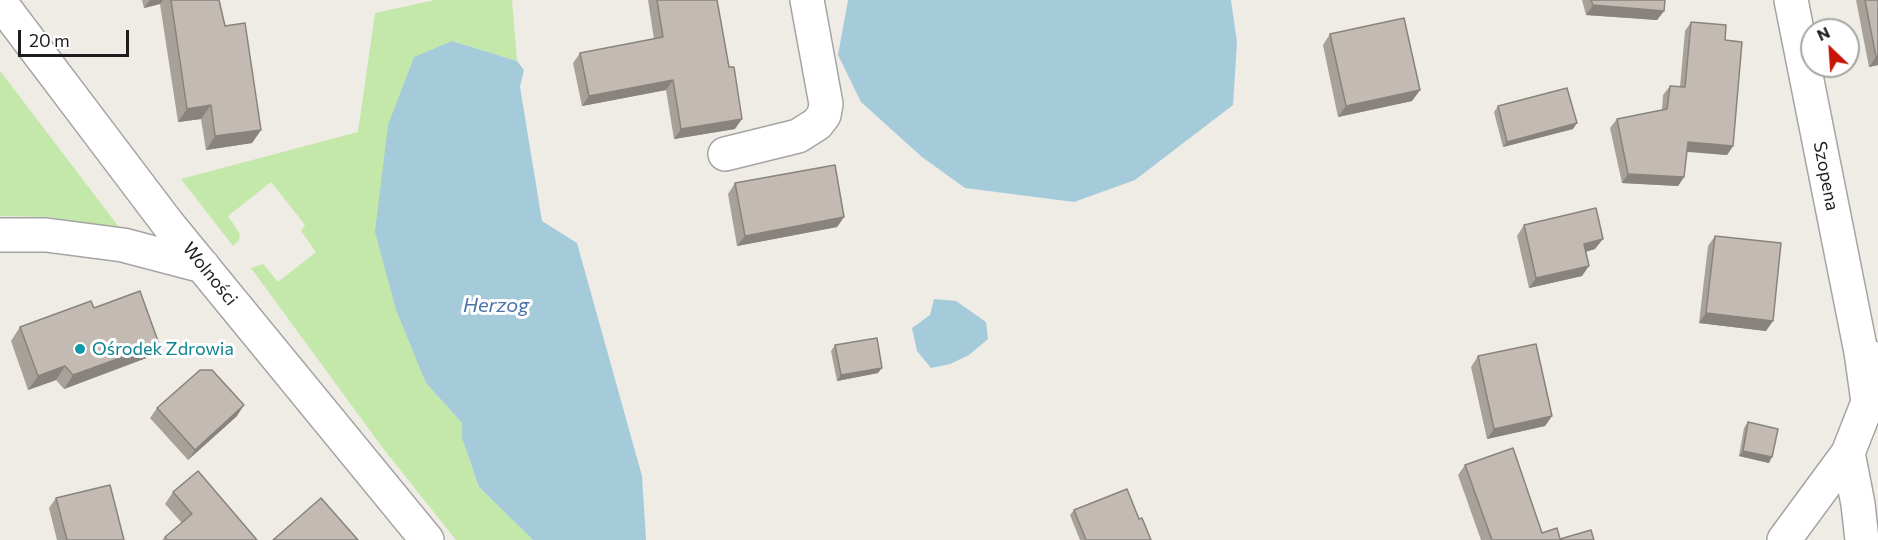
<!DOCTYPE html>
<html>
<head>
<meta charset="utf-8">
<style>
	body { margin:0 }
	#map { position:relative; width:1878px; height:540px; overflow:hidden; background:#eeece4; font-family:Commissioner,sans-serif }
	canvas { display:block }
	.north { position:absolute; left:1800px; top:18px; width:60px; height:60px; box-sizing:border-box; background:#fff; border:2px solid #a5a5a5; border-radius:50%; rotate:335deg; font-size:16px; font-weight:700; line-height:24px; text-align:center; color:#1d1d1d }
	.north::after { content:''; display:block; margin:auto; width:21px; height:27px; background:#c61305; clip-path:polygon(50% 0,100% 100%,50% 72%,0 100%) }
	.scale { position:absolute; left:18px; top:30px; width:111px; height:27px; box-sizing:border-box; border:3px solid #1d1d1d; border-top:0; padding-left:8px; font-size:18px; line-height:21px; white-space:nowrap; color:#1d1d1d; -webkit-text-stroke:4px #fff; paint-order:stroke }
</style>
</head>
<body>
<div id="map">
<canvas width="1878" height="540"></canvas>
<div class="north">N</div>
<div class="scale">20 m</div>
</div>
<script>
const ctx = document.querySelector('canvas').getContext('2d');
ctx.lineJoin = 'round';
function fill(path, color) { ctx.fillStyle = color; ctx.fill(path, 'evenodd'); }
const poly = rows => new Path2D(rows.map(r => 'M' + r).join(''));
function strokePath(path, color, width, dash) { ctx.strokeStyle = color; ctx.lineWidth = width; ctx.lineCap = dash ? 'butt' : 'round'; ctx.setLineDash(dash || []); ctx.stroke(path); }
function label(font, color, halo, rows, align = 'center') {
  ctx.font = font + ' Commissioner,sans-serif'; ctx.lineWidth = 6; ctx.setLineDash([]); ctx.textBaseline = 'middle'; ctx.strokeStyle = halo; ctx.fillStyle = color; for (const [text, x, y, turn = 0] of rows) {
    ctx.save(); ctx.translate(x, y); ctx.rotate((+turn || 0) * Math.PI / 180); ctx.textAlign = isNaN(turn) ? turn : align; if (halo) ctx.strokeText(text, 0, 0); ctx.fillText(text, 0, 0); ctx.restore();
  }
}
const grass = poly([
	[435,0,512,0,517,61,452,41,426,383,462,423,462,438,479,487,533,540,456,540,382,447,251,268,263,264,278,282,316,252,301,231,305,225,271,182,228,216,240,234,239,240,233,246,181,179,358,132,375,13],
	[0,72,1,72,125,235,78,222,49,217,0,216]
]);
const water = poly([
	[848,0,1231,0,1237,42,1233,105,1135,180,1074,202,965,188,922,157,861,102,838,55],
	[452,41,517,61,524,70,520,87,542,221,577,243,642,476,646,540,533,540,479,487,462,438,462,423,426,383,396,310,375,232,388,125,414,57],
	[934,299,956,301,986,322,988,339,969,355,950,364,931,368,917,351,912,328,930,315]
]);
const minor = poly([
	[1791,0,1861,352,1878,362],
	[0,2,168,224,427,540],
	[725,154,798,136,817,124,824,115,826,104,807,0],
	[0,235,46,235,123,245,203,266],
	[1861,352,1868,402,1848,453,1858,504,1862,540],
	[1784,540,1848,453]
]);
const wall = poly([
	[142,0,219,0,225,26,261,130,252,143,206,150,201,119,178,122,160,4,144,8],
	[648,0,717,0,735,129,674,139,666,90,582,106,573,63,580,53,654,39],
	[1582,0,1665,0,1664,11,1657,20,1586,15],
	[1856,0,1878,0,1878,65,1869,67],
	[1691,22,1733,146,1727,155,1687,152,1684,177,1678,186,1622,183,1610,128,1617,119,1662,110,1663,95,1670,86,1680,87,1685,31],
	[1330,34,1420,90,1412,101,1338,117,1323,45],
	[1498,106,1573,129,1503,147,1494,112],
	[735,183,844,217,837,227,737,246,728,194],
	[1524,225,1595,249,1586,252,1582,276,1529,288,1517,236],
	[1715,236,1766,331,1699,323,1708,246],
	[94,308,159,344,149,357,64,389,56,380,28,390,11,341,20,327],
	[835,345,878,373,837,381,831,351],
	[1478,356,1552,416,1545,426,1487,439,1471,367],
	[157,408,237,416,188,460,150,418],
	[1748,422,1769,463,1739,456,1744,428],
	[1465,465,1542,533,1560,539,1594,540,1481,540,1458,475],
	[173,492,257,540,162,540,165,537,182,523,165,504],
	[56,498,124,540,57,540,49,508],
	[1074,510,1139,519,1151,540,1080,540,1070,515]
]);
const shadedWall = poly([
	[150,0,163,0,160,4,144,8],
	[1593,5,1664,11,1657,20,1586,15],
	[1878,56,1878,65,1869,67,1876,57],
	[673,80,666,90,582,106,589,96],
	[1420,90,1412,101,1338,117,1346,106],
	[211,105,201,119,178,122,187,109],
	[742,119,735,129,674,139,681,129],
	[1577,123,1573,129,1503,147,1507,142],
	[261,130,252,143,206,150,215,136],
	[1688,142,1733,146,1727,155,1681,151],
	[1628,174,1684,177,1678,186,1622,183],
	[844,217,837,227,737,246,745,236],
	[1603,239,1595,249,1577,254,1584,244],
	[1589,266,1582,276,1529,288,1536,278],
	[1706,313,1773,321,1766,331,1699,323],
	[159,344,149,357,64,389,73,375],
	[65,366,56,380,28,390,38,376],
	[882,368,878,373,837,381,841,375],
	[244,405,237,416,188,460,195,450],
	[1552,416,1545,426,1487,439,1494,429],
	[1743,451,1772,457,1769,463,1739,456]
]);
const building = poly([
	[171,0,219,0,225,26,245,23,261,130,215,136,211,105,187,109,171,0],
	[657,0,717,0,729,67,734,67,742,119,681,129,673,80,589,96,580,53,663,37,657,0],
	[1591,0,1665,0,1664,11,1593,5,1591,0],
	[1865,0,1878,0,1878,56,1876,57,1865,0],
	[1404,18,1420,90,1346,106,1330,34,1404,18],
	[1691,22,1726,25,1725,40,1742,42,1733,146,1688,142,1684,177,1628,174,1617,119,1667,109,1670,86,1685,87,1691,22],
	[1567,88,1577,123,1507,142,1498,106,1567,88],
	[835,165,844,217,745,236,735,183,835,165],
	[1596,208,1603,239,1584,244,1589,266,1536,278,1524,225,1596,208],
	[1715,236,1781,243,1773,321,1706,313,1715,236],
	[140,291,159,344,73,375,65,366,38,376,20,327,91,301,94,308,140,291],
	[877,338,882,368,841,375,835,345,877,338],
	[1536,344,1552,416,1494,429,1478,356,1536,344],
	[200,370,212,370,244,405,195,450,157,408,200,370],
	[1748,422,1778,429,1772,457,1743,451,1748,422],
	[1513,448,1542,533,1557,528,1560,539,1591,530,1594,540,1492,540,1465,465,1513,448],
	[198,471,257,540,167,540,165,537,192,514,173,492,198,471],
	[110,485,124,540,67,540,56,498,110,485],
	[1127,489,1139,519,1142,518,1151,540,1086,540,1074,510,1127,489],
	[321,498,358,540,273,540,321,498]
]);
const markers = [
	[80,349,6,"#0f9aa8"]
];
const streetNames = [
	["Szopena",1826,176,79],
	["Wolności",210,274,51]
];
const cultureNames = [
	["Ośrodek Zdrowia",92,349]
];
const waterNames = [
	["Herzog",496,305]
];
fill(grass, '#c4e8aa');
fill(water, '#a5cbdb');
strokePath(minor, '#a4a4a4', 36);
strokePath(minor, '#fff', 33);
fill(wall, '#a8a19a');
fill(shadedWall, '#88837d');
fill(building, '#c3bbb3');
strokePath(building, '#88837d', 1.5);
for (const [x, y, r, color] of markers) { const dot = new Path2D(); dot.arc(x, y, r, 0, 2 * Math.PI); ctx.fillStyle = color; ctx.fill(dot); strokePath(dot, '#fff', 2); }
label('18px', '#1d1d1d', '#fff', streetNames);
label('18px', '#0d838f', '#fff', cultureNames, 'left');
label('italic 20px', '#4c74ab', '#fff', waterNames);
</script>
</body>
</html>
